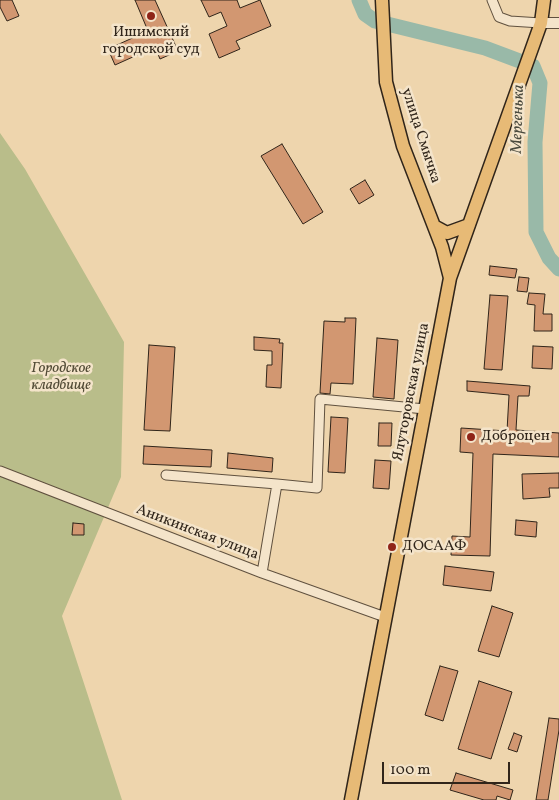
<!DOCTYPE html>
<html>
<head>
<meta charset="utf-8">
<style>
	body { margin:0 }
	#map { position:relative; width:559px; height:800px; overflow:hidden; background:#eed5ad; font-family:Vollkorn,serif }
	canvas { display:block }
	.scale { position:absolute; left:382px; top:762px; width:128px; height:22px; box-sizing:border-box; border:2px solid #30251a; border-top:0; padding-left:6px; font-size:15px; line-height:18px; white-space:nowrap; color:#30251a; -webkit-text-stroke:4px #f4e4ca; paint-order:stroke }
</style>
</head>
<body>
<div id="map">
<canvas width="559" height="800"></canvas>
<div class="scale">100 m</div>
</div>
<script>
const ctx = document.querySelector('canvas').getContext('2d');
ctx.lineJoin = 'round';
function fill(path, color) { ctx.fillStyle = color; ctx.fill(path, 'evenodd'); }
const poly = rows => new Path2D(rows.map(r => 'M' + r).join(''));
function strokePath(path, color, width, dash) { ctx.strokeStyle = color; ctx.lineWidth = width; ctx.lineCap = dash ? 'butt' : 'round'; ctx.setLineDash(dash || []); ctx.stroke(path); }
function label(font, color, halo, rows, align = 'center') {
  ctx.font = font + ' Vollkorn,serif'; ctx.lineWidth = 5; ctx.setLineDash([]); ctx.textBaseline = 'middle'; ctx.strokeStyle = halo; ctx.fillStyle = color; for (const [text, x, y, turn = 0] of rows) {
    ctx.save(); ctx.translate(x, y); ctx.rotate((+turn || 0) * Math.PI / 180); ctx.textAlign = isNaN(turn) ? turn : align; if (halo) ctx.strokeText(text, 0, 0); ctx.fillText(text, 0, 0); ctx.restore();
  }
}
const green = poly([
	[0,133,25,169,124,342,121,477,62,616,122,800,0,800]
]);
const river = poly([
	[359,0,365,14,375,21,485,48,533,66,540,83,535,142,536,232,549,258,559,269]
]);
const building = poly([
	[0,0,12,0,19,16,7,21,0,7,0,0],
	[135,0,155,0,178,51,160,59,155,47,115,65,108,49,148,31,135,0],
	[201,0,237,0,240,8,260,0,271,26,236,41,240,49,219,58,209,34,227,26,221,12,209,17,201,0],
	[282,144,323,212,303,224,261,156,282,144],
	[365,180,374,195,359,204,350,189,365,180],
	[490,266,517,269,515,278,489,275,490,266],
	[519,277,529,278,527,292,517,291,519,277],
	[529,293,545,294,543,314,552,314,552,331,534,331,535,305,527,304,529,293],
	[490,295,508,296,502,370,484,369,490,295],
	[345,318,356,318,353,384,331,383,330,394,320,393,324,321,345,322,345,318],
	[254,337,280,339,279,343,283,343,281,388,266,387,267,365,272,365,272,351,254,350,254,337],
	[377,338,398,340,394,399,373,397,377,338],
	[149,345,175,347,170,431,144,430,149,345],
	[533,346,553,347,552,369,532,368,533,346],
	[467,381,530,386,529,396,518,396,516,430,559,433,559,457,493,454,490,556,451,555,452,536,470,537,473,453,460,452,461,428,507,431,509,395,467,391,467,381],
	[331,417,348,418,345,473,328,472,331,417],
	[379,423,392,423,391,446,378,446,379,423],
	[144,446,212,450,211,467,143,464,144,446],
	[228,453,273,458,272,472,227,468,228,453],
	[375,460,391,461,389,489,373,488,375,460],
	[559,473,559,488,549,488,550,497,523,499,522,474,559,473],
	[516,520,537,522,536,537,515,535,516,520],
	[73,523,84,524,84,535,72,535,73,523],
	[445,566,494,572,491,591,443,585,445,566],
	[492,606,513,613,499,657,478,651,492,606],
	[440,666,458,671,443,721,425,715,440,666],
	[479,681,512,692,491,759,458,749,479,681],
	[549,718,559,719,559,730,548,800,536,800,549,718],
	[514,733,522,736,517,752,508,749,514,733],
	[456,773,513,790,510,800,497,796,496,800,484,800,450,790,456,773]
]);
const minor = poly([
	[492,0,499,17,510,21,541,23],
	[0,471,262,573,385,617],
	[166,475,277,484],
	[262,573,277,484,317,488,320,399,425,409]
]);
const tertiary = poly([
	[541,23,559,23]
]);
const primary = poly([
	[382,0,386,82,403,146,442,247,450,278],
	[434,226,447,233,469,225],
	[351,800,450,278,541,23,544,0]
]);
const markers = [
	[151,16,5,"#8f2418"],
	[471,437,5,"#8f2418"],
	[392,547,5,"#8f2418"]
];
const poiNames = [
	["Ишимский",151,33,"center"],
	["городской суд",151,50,"center"],
	["Доброцен",481,437],
	["ДОСААФ",402,547]
];
const streetNames = [
	["улица Смычка",420,136,72],
	["Ялуторовская улица",412,392,-79],
	["Аникинская улица",197,533,21]
];
const parkNames = [
	["Городское",61,369],
	["кладбище",61,386]
];
const waterNames = [
	["Мергенька",519,119,-88]
];
fill(green, '#b9bd8a');
strokePath(river, '#99b9a8', 15);
fill(building, '#d29771');
strokePath(building, '#30251a', 1);
strokePath(minor, '#60513f', 11);
strokePath(tertiary, '#60513f', 12);
strokePath(primary, '#30251a', 15);
strokePath(minor, '#f4e4ca', 9);
strokePath(tertiary, '#f4e4ca', 10);
strokePath(primary, '#e7ba76', 12);
for (const [x, y, r, color] of markers) { const dot = new Path2D(); dot.arc(x, y, r, 0, 2 * Math.PI); ctx.fillStyle = color; ctx.fill(dot); strokePath(dot, '#f4e4ca', 2); }
label('15px', '#30251a', '#f4e4ca', poiNames, 'left');
label('15px', '#30251a', '#f4e4ca', streetNames);
label('italic 15px', '#524b36', '#f4e4ca', parkNames);
label('italic 16px', '#4a4a3e', '#f4e4ca', waterNames);
</script>
</body>
</html>
